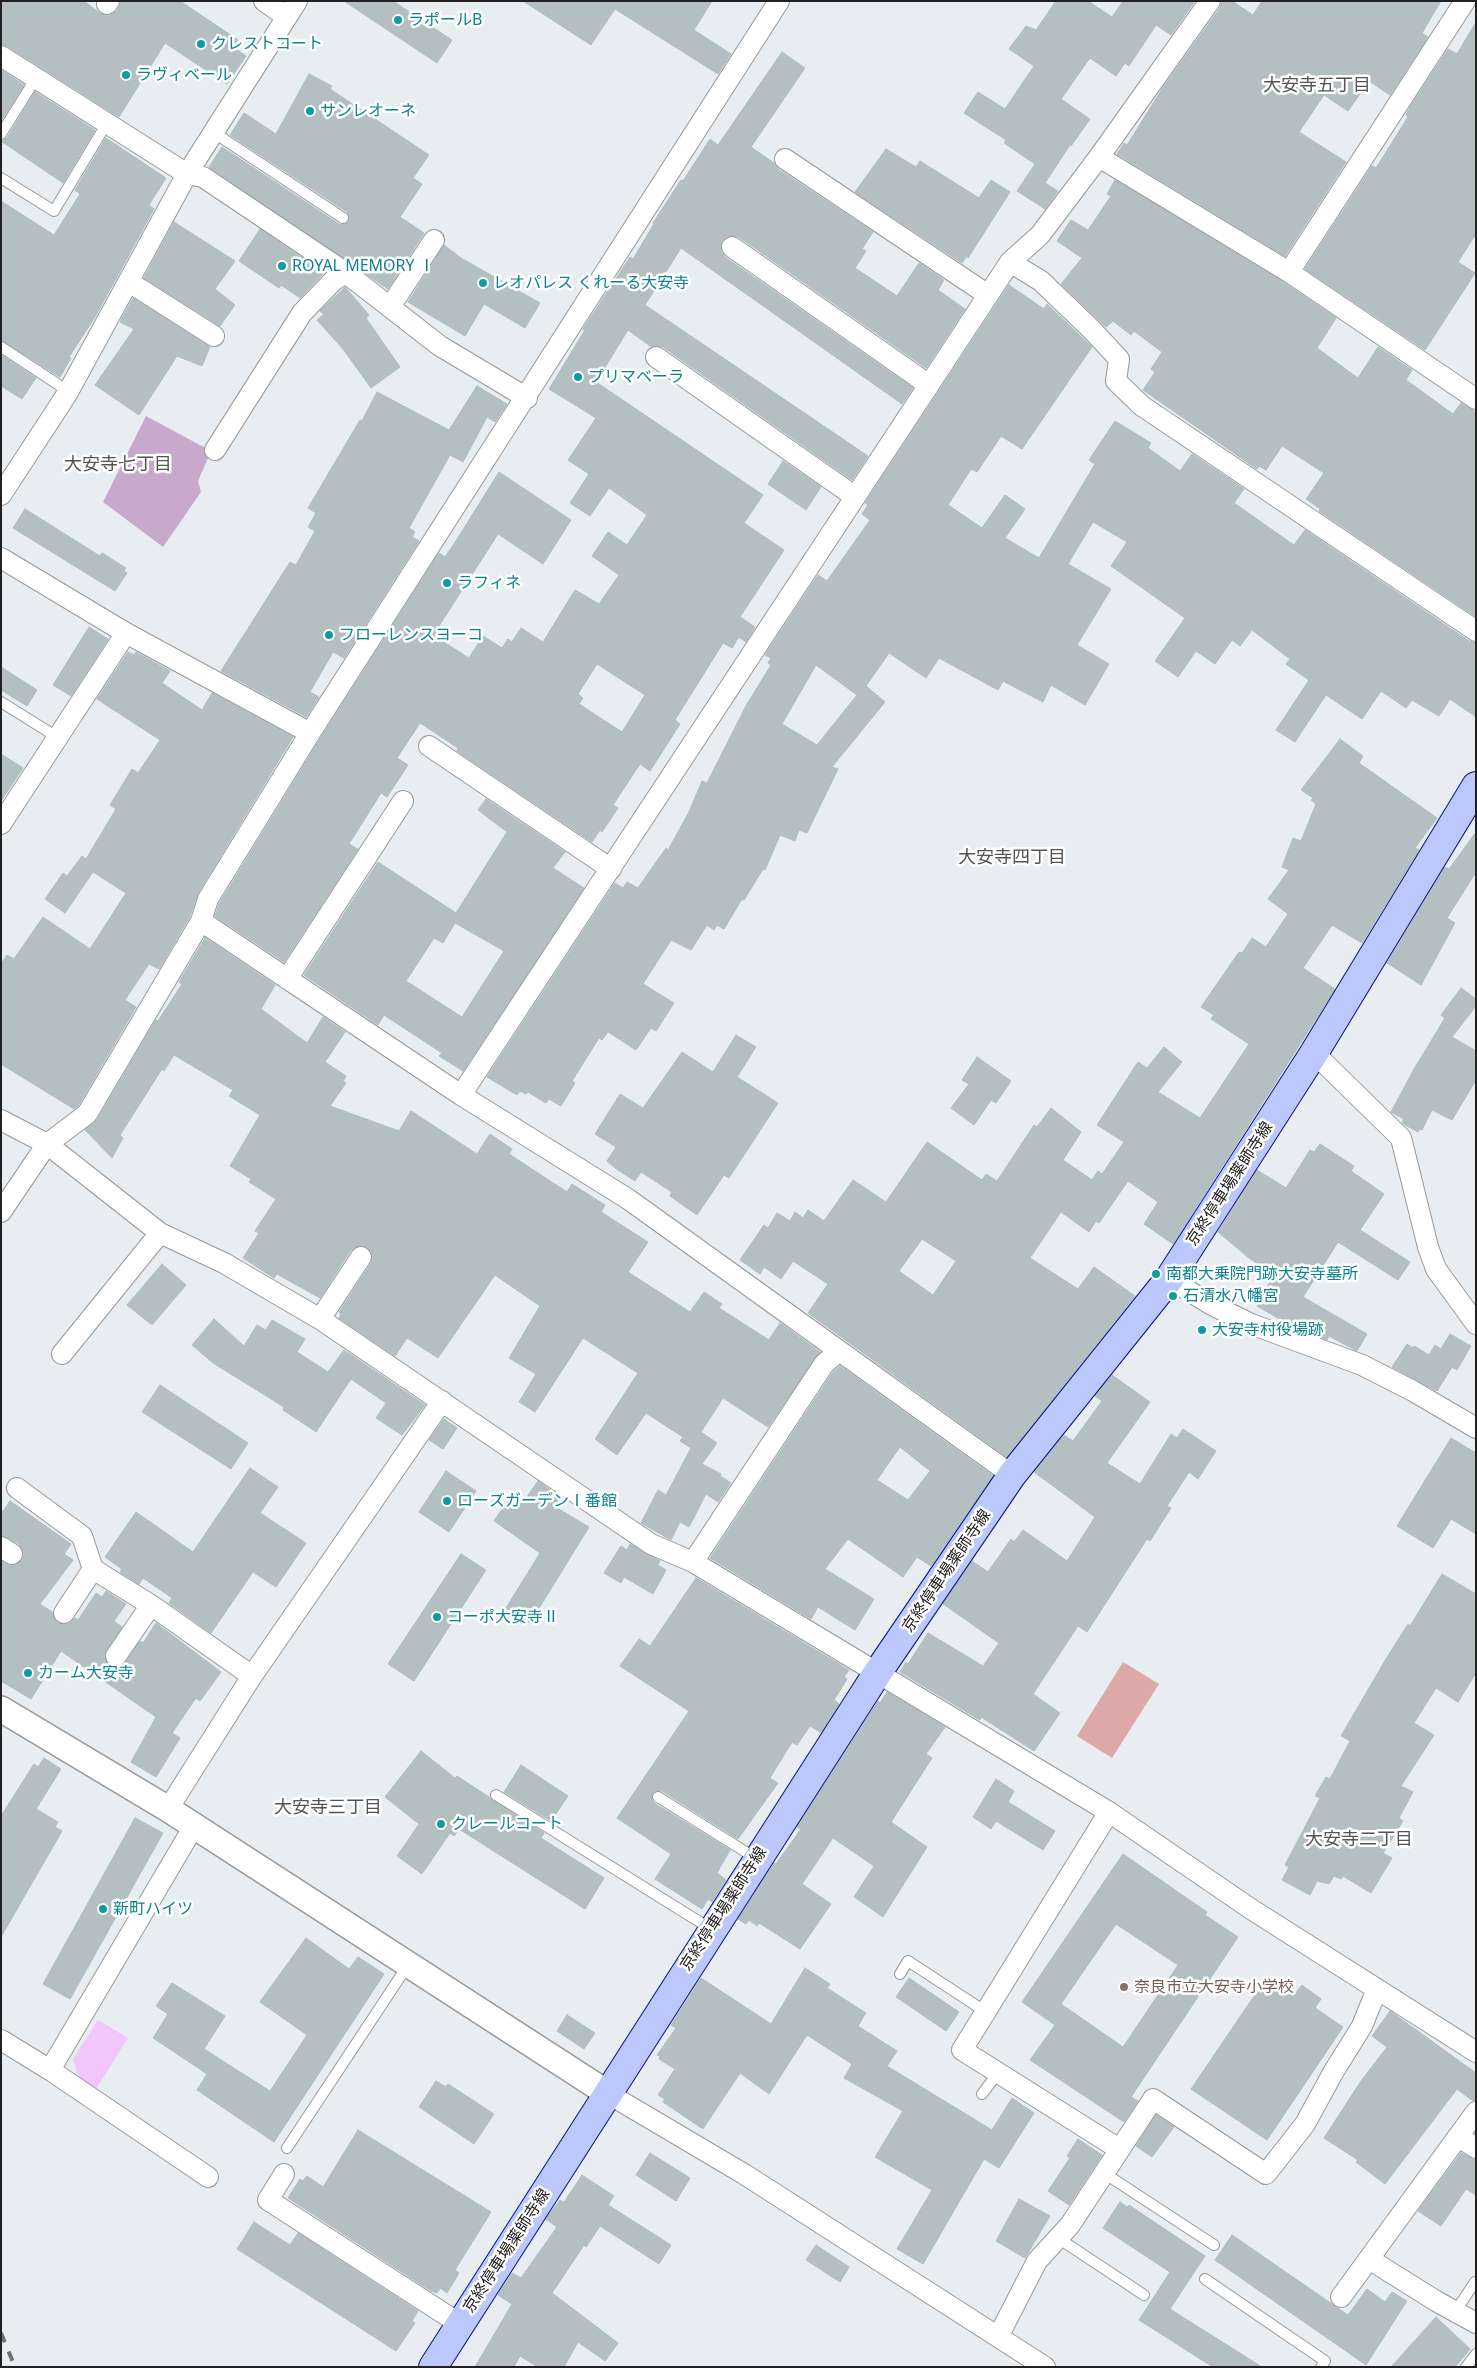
<!DOCTYPE html>
<html>
<head>
<meta charset="utf-8">
<style>
	body { margin:0 }
	#map { position:relative; width:1477px; height:2368px; overflow:hidden; background:#e8edf1; font-family:"Noto Sans",sans-serif }
	canvas { display:block }
	.frame { position:absolute; inset:0; border:2px solid #212121; pointer-events:none }
</style>
</head>
<body>
<div id="map">
<canvas width="1477" height="2368"></canvas>
<div class="frame"></div>
</div>
<script>
const ctx = document.querySelector('canvas').getContext('2d');
ctx.lineJoin = 'round';
function fill(path, color) { ctx.fillStyle = color; ctx.fill(path, 'evenodd'); }
const poly = rows => new Path2D(rows.map(r => 'M' + r).join(''));
function strokePath(path, color, width, dash) { ctx.strokeStyle = color; ctx.lineWidth = width; ctx.lineCap = dash ? 'butt' : 'round'; ctx.setLineDash(dash || []); ctx.stroke(path); }
function label(font, color, halo, rows, align = 'center') {
  ctx.font = font + ' "Noto Sans","Noto Sans JP",sans-serif'; ctx.lineWidth = 5; ctx.setLineDash([]); ctx.textBaseline = 'middle'; ctx.strokeStyle = halo; ctx.fillStyle = color; for (const [text, x, y, turn = 0] of rows) {
    ctx.save(); ctx.translate(x, y); ctx.rotate((+turn || 0) * Math.PI / 180); ctx.textAlign = isNaN(turn) ? turn : align; if (halo) ctx.strokeText(text, 0, 0); ctx.fillText(text, 0, 0); ctx.restore();
  }
}
const cemetery = poly([
	[146,416,211,451,198,481,201,492,163,547,103,502]
]);
const park = poly([
	[98,2020,128,2038,96,2089,78,2076,73,2059]
]);
const water = poly([
	[1123,1662,1159,1684,1112,1758,1077,1736]
]);
const building = poly([
	[1,1,84,1,101,14,107,16,117,11,121,1,180,1,238,40,233,47,246,56,227,84,165,43,119,117,7,46,1,44,1,1],
	[344,1,393,1,452,40,437,63,344,1],
	[523,1,712,1,694,30,731,54,718,74,615,9,591,45,523,1],
	[1056,1,1088,1,1112,17,1123,1,1195,1,1171,35,1156,25,1129,66,1125,63,1116,76,1090,58,1061,99,1090,119,1071,146,1070,145,1045,183,1058,191,1045,209,1017,191,1035,164,1004,143,1006,140,964,113,978,92,1005,109,1034,66,1009,49,1026,26,1036,30,1056,1],
	[1222,1,1232,1,1253,15,1262,1,1441,1,1422,33,1428,37,1390,95,1369,81,1348,111,1324,95,1299,132,1346,162,1285,256,1117,154,1124,143,1127,145,1164,86,1220,8,1222,1],
	[1476,22,1476,234,1458,262,1475,273,1425,350,1305,269,1372,166,1376,168,1408,117,1406,115,1410,107,1448,49,1457,54,1476,22],
	[782,52,805,68,751,147,774,163,778,169,873,232,862,249,866,251,855,268,897,296,919,263,944,280,938,290,965,309,926,368,739,237,727,236,722,241,721,252,725,257,913,388,902,404,681,248,645,305,868,456,852,480,663,347,650,346,628,330,596,382,763,495,744,523,784,550,740,617,755,627,746,642,739,637,732,648,723,643,675,720,680,724,650,771,640,764,613,805,618,808,602,832,600,830,592,842,457,751,458,748,420,723,397,758,408,765,387,797,381,793,349,844,358,849,284,962,215,916,219,904,320,739,439,553,445,557,454,544,499,472,571,520,543,564,498,534,439,626,441,627,434,636,469,658,483,636,502,648,508,639,512,642,521,628,543,642,575,590,599,604,619,575,592,556,608,532,627,545,647,515,609,488,590,516,570,503,589,474,568,460,596,418,549,389,585,330,583,329,630,257,633,259,654,224,653,223,681,180,683,181,710,139,718,145,782,52],
	[597,664,645,695,622,732,579,704,583,698,578,694,597,664],
	[1,70,24,85,1,121,1,70],
	[309,74,332,86,330,89,429,155,413,178,422,184,400,217,424,233,388,289,209,167,222,147,339,224,343,225,348,222,350,218,347,212,230,135,244,113,276,134,309,74],
	[35,92,95,130,63,183,1,141,7,138,35,92],
	[106,138,166,178,149,205,154,209,95,317,69,357,71,358,60,377,1,340,1,201,54,235,80,194,75,190,106,138],
	[886,149,916,167,920,161,979,198,991,180,1010,192,968,258,967,256,962,263,855,192,886,149],
	[1115,180,1283,282,1336,318,1317,348,1358,378,1378,347,1412,370,1406,380,1453,414,1461,403,1476,412,1476,617,1319,511,1320,509,1306,499,1324,473,1282,446,1266,470,1259,466,1257,469,1143,390,1155,372,1151,369,1162,352,1134,331,1131,335,1113,321,1106,327,1061,284,1082,258,1057,241,1071,220,1088,230,1111,196,1107,194,1115,180],
	[174,222,235,261,215,289,235,305,220,326,144,278,174,222],
	[260,229,324,273,300,298,281,285,279,288,239,261,260,229],
	[444,245,461,258,540,303,525,328,484,304,465,336,408,302,444,245],
	[1009,285,1044,309,1047,304,1092,347,1022,449,1001,436,977,472,971,469,948,505,982,528,1005,495,1025,509,1005,538,1039,558,1095,464,1089,460,1115,421,1151,443,1148,448,1180,471,1192,454,1244,489,1234,503,1294,545,1305,530,1469,641,1476,643,1476,717,1450,699,1439,716,1412,700,1406,708,1381,691,1362,719,1326,695,1295,742,1276,730,1309,680,1286,664,1290,659,1252,630,1240,646,1232,640,1215,664,1196,651,1178,677,1155,661,1185,618,1111,566,1127,542,1093,522,1068,564,1111,589,1077,645,1109,664,1085,705,1051,685,1043,702,1003,681,998,690,939,658,926,678,889,653,866,686,885,702,832,767,838,769,807,833,799,830,795,841,780,835,765,870,763,869,744,900,742,899,724,929,717,925,714,930,707,925,691,950,671,940,643,984,674,1003,656,1031,651,1028,636,1050,608,1032,602,1040,599,1038,572,1081,575,1083,561,1106,549,1099,546,1103,528,1092,526,1094,520,1091,517,1095,487,1077,615,883,623,888,627,882,638,888,666,848,668,850,689,812,702,781,707,783,747,704,771,665,768,663,771,658,765,655,818,575,827,581,870,520,862,514,868,505,865,503,1009,285],
	[816,665,857,695,817,745,782,724,816,665],
	[345,287,369,315,366,318,400,367,371,388,343,349,317,320,324,314,320,311,345,287],
	[133,298,210,347,202,366,177,356,139,415,95,385,134,329,120,322,133,298],
	[1,355,36,378,22,399,1,386,1,355],
	[477,386,507,404,495,422,487,417,463,462,450,455,409,528,415,532,412,537,419,541,344,658,333,652,310,692,319,697,306,717,221,671,290,562,296,565,315,531,308,527,316,513,308,508,360,420,362,421,377,392,449,430,477,386],
	[783,461,821,487,806,510,768,484,783,461],
	[25,509,100,556,102,553,126,568,124,571,127,573,115,591,13,528,25,509],
	[89,627,108,639,71,696,53,685,89,627],
	[128,652,134,655,136,652,170,671,162,683,202,710,212,693,293,737,198,893,190,916,159,969,149,964,125,1000,136,1007,78,1106,74,1109,1,1064,1,964,7,955,14,959,43,917,90,949,126,893,93,872,65,913,45,899,63,873,67,876,82,856,86,859,116,809,110,805,132,769,138,773,160,740,97,699,128,652],
	[1,667,37,690,27,706,1,690,1,667],
	[1340,739,1363,756,1359,763,1437,818,1415,848,1419,850,1362,943,1332,925,1303,968,1335,989,1173,1244,1144,1224,1158,1202,1128,1181,1099,1223,1096,1221,1089,1232,1061,1212,1030,1258,1078,1289,1094,1267,1135,1296,1007,1457,808,1313,828,1284,793,1261,781,1279,764,1267,760,1274,740,1260,764,1225,768,1228,777,1213,790,1221,795,1212,803,1218,808,1210,824,1221,853,1180,886,1202,927,1142,982,1180,986,1174,997,1181,1034,1125,1037,1127,1051,1108,1081,1132,1063,1160,1092,1180,1098,1171,1102,1174,1124,1142,1097,1125,1138,1062,1147,1068,1164,1047,1182,1062,1158,1092,1200,1118,1249,1044,1211,1019,1214,1015,1201,1007,1239,952,1242,953,1252,938,1266,947,1288,914,1268,899,1289,870,1282,867,1293,838,1301,841,1316,804,1311,800,1313,798,1301,790,1340,739],
	[922,1239,956,1261,933,1295,899,1271,922,1239],
	[1,754,23,768,1,801,1,754],
	[486,799,565,852,553,868,584,888,463,1071,439,1056,442,1053,384,1015,378,1025,304,975,378,862,456,913,507,832,478,810,486,799],
	[455,923,504,951,462,1017,406,981,434,938,443,943,455,923],
	[1476,832,1476,872,1447,918,1455,923,1421,985,1387,963,1445,867,1449,869,1476,832],
	[205,938,275,985,261,1009,307,1043,323,1017,345,1032,325,1062,346,1076,343,1081,346,1083,330,1106,399,1131,411,1111,477,1154,490,1134,512,1149,509,1154,567,1192,572,1184,605,1205,601,1212,648,1242,628,1272,690,1312,704,1292,722,1304,719,1308,769,1340,780,1323,820,1352,768,1427,723,1398,701,1432,717,1443,702,1464,721,1474,720,1476,731,1483,718,1502,706,1494,689,1527,680,1522,671,1540,641,1523,658,1490,666,1495,691,1448,680,1441,683,1437,646,1413,617,1455,595,1439,638,1373,583,1338,535,1412,519,1402,536,1374,509,1358,540,1306,495,1275,438,1358,407,1338,395,1356,339,1318,341,1314,339,1312,371,1263,372,1252,367,1247,361,1245,351,1250,320,1298,277,1274,274,1278,243,1258,259,1233,255,1231,276,1199,249,1182,251,1179,230,1166,260,1115,229,1096,233,1090,174,1055,164,1071,162,1069,120,1135,123,1138,112,1158,85,1130,97,1120,156,1020,158,1021,182,984,179,982,205,938],
	[1461,988,1476,999,1476,1006,1452,1037,1476,1051,1476,1080,1452,1120,1432,1110,1422,1130,1420,1129,1418,1132,1405,1125,1402,1123,1404,1119,1391,1112,1414,1069,1445,1018,1441,1015,1461,988],
	[736,1035,756,1047,737,1077,778,1103,729,1178,724,1175,697,1215,670,1196,672,1192,641,1172,635,1181,615,1168,607,1161,616,1147,595,1134,620,1094,643,1108,682,1052,713,1072,736,1035],
	[977,1057,1011,1081,996,1103,991,1100,974,1125,951,1108,969,1084,962,1080,977,1057],
	[1320,1144,1354,1166,1351,1171,1384,1194,1360,1230,1410,1262,1398,1280,1338,1242,1303,1297,1367,1334,1357,1351,1329,1336,1327,1340,1295,1328,1257,1306,1274,1274,1249,1258,1218,1232,1257,1170,1286,1188,1310,1150,1314,1152,1320,1144],
	[162,1264,186,1285,152,1325,127,1305,162,1264],
	[214,1319,244,1346,257,1325,266,1330,272,1320,305,1339,297,1352,328,1372,344,1350,425,1405,402,1435,376,1418,386,1403,351,1379,316,1432,283,1410,284,1407,213,1363,192,1345,214,1319],
	[1450,1334,1471,1346,1457,1370,1452,1367,1437,1391,1392,1367,1407,1344,1413,1348,1414,1346,1429,1355,1435,1345,1441,1349,1450,1334],
	[840,1366,993,1476,931,1566,917,1557,903,1577,848,1539,825,1569,874,1599,855,1630,818,1607,811,1619,710,1558,833,1372,840,1366],
	[900,1447,930,1471,908,1500,877,1480,900,1447],
	[1112,1375,1150,1402,1107,1463,1140,1484,1171,1434,1177,1438,1183,1429,1216,1451,1198,1479,1189,1472,1167,1506,1171,1508,1150,1541,1147,1539,1087,1632,1078,1626,1033,1694,1060,1713,1034,1751,981,1717,980,1720,900,1672,906,1662,908,1664,928,1633,983,1666,999,1643,943,1604,972,1561,988,1572,1011,1539,1014,1542,1023,1530,1067,1561,1095,1517,1034,1472,1064,1435,1073,1441,1102,1401,1095,1396,1112,1375],
	[160,1385,248,1443,231,1469,142,1412,160,1385],
	[444,1419,457,1428,443,1449,429,1440,444,1419],
	[1451,1438,1476,1453,1476,1534,1451,1519,1433,1548,1397,1526,1451,1438],
	[250,1468,278,1487,260,1513,306,1543,276,1587,253,1572,211,1633,169,1603,172,1598,143,1578,139,1584,120,1572,122,1569,105,1557,136,1512,193,1552,250,1468],
	[446,1471,476,1491,449,1532,419,1512,446,1471],
	[538,1481,563,1499,557,1508,589,1527,530,1623,506,1608,540,1553,494,1521,513,1493,524,1501,538,1481],
	[10,1501,71,1544,64,1554,73,1560,40,1604,52,1612,57,1623,69,1624,75,1618,78,1620,96,1593,102,1597,106,1591,126,1604,114,1621,122,1627,104,1655,109,1665,116,1668,125,1663,140,1641,143,1643,156,1623,221,1672,200,1701,196,1698,172,1733,180,1738,156,1777,131,1762,156,1717,61,1651,31,1699,1,1681,1,1561,11,1566,17,1565,22,1560,24,1554,19,1544,1,1535,1,1514,10,1501],
	[630,1544,660,1561,658,1565,666,1570,653,1594,624,1577,621,1583,604,1573,621,1546,627,1550,630,1544],
	[461,1554,486,1570,414,1681,388,1664,461,1554],
	[1442,1574,1476,1594,1476,1673,1458,1702,1436,1688,1414,1723,1434,1735,1401,1786,1413,1792,1399,1818,1403,1821,1383,1853,1392,1858,1371,1893,1343,1876,1341,1879,1334,1876,1329,1884,1317,1881,1310,1895,1282,1880,1289,1867,1285,1865,1320,1798,1315,1796,1326,1777,1330,1779,1350,1741,1341,1736,1386,1659,1408,1624,1410,1626,1442,1574],
	[696,1578,849,1670,844,1677,847,1679,834,1700,839,1704,821,1733,810,1726,797,1745,792,1742,770,1778,778,1783,738,1839,662,1791,655,1791,652,1794,652,1800,654,1803,730,1850,717,1873,726,1880,712,1902,708,1899,702,1909,655,1879,671,1854,617,1818,689,1711,620,1666,639,1639,650,1646,696,1578],
	[887,1692,945,1727,926,1754,932,1758,891,1822,927,1847,883,1917,854,1897,874,1866,833,1838,802,1884,831,1904,800,1949,759,1923,757,1926,749,1920,746,1924,738,1919,774,1863,776,1864,801,1829,797,1827,878,1701,880,1703,887,1692],
	[421,1751,455,1778,457,1776,544,1833,541,1838,604,1878,585,1909,459,1829,454,1836,450,1833,422,1874,397,1856,419,1824,385,1797,421,1751],
	[44,1758,61,1769,36,1809,58,1822,55,1827,62,1831,1,1937,1,1816,34,1764,38,1767,44,1758],
	[521,1765,568,1796,551,1821,504,1792,521,1765],
	[996,1779,1014,1791,1008,1802,1055,1831,1043,1850,996,1821,991,1829,973,1817,996,1779],
	[135,1818,163,1833,70,1999,43,1984,135,1818],
	[1123,1854,1207,1912,1205,1915,1238,1937,1131,2097,1138,2101,1124,2122,1030,2060,1055,2025,1022,2002,1123,1854],
	[1116,1924,1178,1965,1123,2047,1061,2004,1116,1924],
	[306,1938,349,1969,358,1957,384,1974,274,2142,197,2090,207,2074,153,2038,168,2014,156,2006,172,1983,225,2016,204,2049,270,2091,307,2035,260,2002,306,1938],
	[805,1968,830,1984,827,1988,866,2013,858,2026,897,2051,887,2066,992,2130,1012,2098,1034,2113,999,2168,984,2159,923,2264,897,2249,932,2190,875,2157,903,2111,844,2078,852,2064,807,2035,769,2094,740,2073,703,2129,663,2102,665,2099,658,2095,675,2069,659,2059,660,2056,657,2055,676,2028,671,2025,701,1978,771,2024,805,1968],
	[1267,1977,1294,1995,1302,1985,1321,1999,1315,2008,1343,2027,1267,2140,1191,2089,1267,1977],
	[909,1978,959,2012,946,2031,896,1997,909,1978],
	[1390,2011,1476,2073,1476,2100,1473,2101,1457,2089,1385,2184,1356,2162,1358,2160,1324,2138,1361,2081,1387,2047,1372,2036,1390,2011],
	[567,2015,595,2033,584,2049,557,2031,567,2015],
	[436,2081,446,2087,448,2084,494,2114,474,2144,419,2107,436,2081],
	[1156,2115,1174,2127,1152,2157,1136,2146,1156,2115],
	[358,2130,491,2212,455,2270,459,2273,447,2293,440,2288,437,2293,431,2291,288,2198,300,2179,303,2181,307,2176,323,2187,358,2130],
	[1078,2139,1102,2155,1069,2205,1048,2191,1070,2158,1067,2156,1078,2139],
	[650,2153,690,2178,676,2201,636,2175,650,2153],
	[1461,2153,1476,2160,1476,2195,1466,2189,1441,2226,1418,2211,1461,2153],
	[582,2175,614,2196,608,2205,671,2245,659,2264,600,2226,586,2247,584,2245,552,2293,618,2343,605,2361,578,2342,564,2367,538,2367,520,2356,514,2367,475,2367,512,2304,498,2295,512,2273,521,2278,557,2227,546,2219,560,2200,564,2202,582,2175],
	[1019,2199,1050,2216,1025,2258,996,2241,1019,2199],
	[1120,2202,1127,2207,1129,2205,1205,2256,1170,2309,1262,2367,1213,2367,1139,2320,1170,2272,1103,2228,1120,2202],
	[254,2222,290,2245,298,2233,418,2311,412,2321,415,2323,396,2351,237,2249,254,2222],
	[1232,2235,1348,2315,1367,2289,1385,2302,1392,2292,1407,2301,1366,2365,1215,2260,1232,2235],
	[816,2245,849,2267,840,2282,806,2260,816,2245],
	[1436,2317,1470,2349,1455,2367,1391,2367,1436,2317]
]);
const service = poly([
	[213,132,343,218],
	[1,134,36,78],
	[1,178,54,211,107,123],
	[1,347,59,385,67,394],
	[1,702,49,732,55,743],
	[496,1795,711,1929],
	[658,1797,757,1859],
	[900,1974,908,1961,986,2012],
	[982,2094,998,2073],
	[287,2148,408,1965],
	[1104,2173,1214,2245],
	[1058,2238,1144,2295],
	[1205,2279,1325,2361,1321,2367],
	[1455,2312,1475,2282],
	[1466,2367,1476,2354]
]);
const minor = poly([
	[264,1,287,17],
	[107,4,109,1],
	[1,56,187,174,203,177,346,273,440,346,527,398],
	[1099,157,1289,272,1476,399],
	[785,159,988,295],
	[732,247,929,385],
	[1010,262,1041,281,1092,330,1119,359,1116,381,1142,406,1476,631],
	[1289,272,1465,1],
	[129,282,214,336],
	[390,307,434,240],
	[656,357,854,496],
	[215,450,302,313,334,280,346,273],
	[1,495,67,394,187,174,297,1],
	[1,558,126,633,310,733],
	[429,746,611,869],
	[1,824,126,633],
	[201,921,461,1095,628,1199,1012,1475],
	[287,979,403,801],
	[1314,1053,1401,1138,1428,1247,1436,1269,1476,1324],
	[461,1095,1010,262,1040,235,1099,157,1210,1],
	[1,1120,47,1144,160,1233,224,1263,320,1319,651,1544,693,1562,1109,1812,1251,1909,1476,2052],
	[1,1212,47,1144,87,1114,201,921,208,899,310,733,779,1],
	[1169,1279,1212,1305,1251,1324,1362,1365,1413,1391,1476,1428],
	[320,1319,361,1257],
	[62,1354,160,1233],
	[17,1488,82,1536,93,1569,151,1605,252,1676],
	[1,1547,12,1554],
	[693,1562,824,1364,839,1351],
	[64,1613,93,1569],
	[116,1656,151,1605],
	[168,1809,252,1676,442,1401],
	[1109,1812,962,2050,1119,2149],
	[1,2040,50,2070,208,2177],
	[50,2070,194,1826],
	[607,2093,744,2174,1045,2367],
	[1459,2137,1476,2148],
	[284,2174,268,2200,460,2324],
	[1369,2259,1436,2301,1476,2323],
	[1341,2297,1476,2112],
	[998,2337,1037,2261,1070,2225,1153,2099,1266,2174,1305,2124,1334,2071,1362,2026,1377,1989]
]);
const tertiary = poly([
	[1,1709,168,1809,607,2093]
]);
const secondary = poly([
	[433,2367,878,1672,1012,1475,1169,1279,1314,1053,1476,786]
]);
const rail = poly([
	[1,2333,15,2367]
]);
const markers = [
	[398,20,5,"#0f9aa8"],
	[201,44,5,"#0f9aa8"],
	[126,75,5,"#0f9aa8"],
	[310,111,5,"#0f9aa8"],
	[282,266,5,"#0f9aa8"],
	[483,283,5,"#0f9aa8"],
	[578,377,5,"#0f9aa8"],
	[447,583,5,"#0f9aa8"],
	[329,635,5,"#0f9aa8"],
	[1156,1274,5,"#0f9aa8"],
	[1173,1296,5,"#0f9aa8"],
	[1202,1330,5,"#0f9aa8"],
	[447,1501,5,"#0f9aa8"],
	[437,1617,5,"#0f9aa8"],
	[28,1673,5,"#0f9aa8"],
	[441,1824,5,"#0f9aa8"],
	[103,1909,5,"#0f9aa8"],
	[1124,1987,5,"#8d6e63"]
];
const cultureNames = [
	["ラポールB",408,20],
	["クレストコート",211,44],
	["ラヴィベール",136,75],
	["サンレオーネ",320,111],
	["ROYAL MEMORY Ⅰ",292,266],
	["レオパレス くれーる大安寺",493,283],
	["プリマベーラ",588,377],
	["ラフィネ",457,583],
	["フローレンスヨーコ",339,635],
	["南都大乗院門跡大安寺墓所",1166,1274],
	["石清水八幡宮",1183,1296],
	["大安寺村役場跡",1212,1330],
	["ローズガーデンⅠ番館",457,1501],
	["コーポ大安寺Ⅱ",447,1617],
	["カーム大安寺",38,1673],
	["クレールコート",451,1824],
	["新町ハイツ",113,1909]
];
const streetNames = [
	["京終停車場薬師寺線",1230,1184,-57],
	["京終停車場薬師寺線",947,1571,-56],
	["京終停車場薬師寺線",724,1909,-57],
	["京終停車場薬師寺線",507,2251,-57]
];
const educationNames = [
	["奈良市立大安寺小学校",1134,1987]
];
const neighbourhoodNames = [
	["大安寺五丁目",1317,86],
	["大安寺七丁目",118,465],
	["大安寺四丁目",1012,858],
	["大安寺三丁目",328,1808],
	["大安寺二丁目",1359,1840]
];
fill(cemetery, '#c8a8cb');
fill(park, '#f3c6fb');
fill(water, '#dfa8a8');
fill(building, '#b4bfc2');
strokePath(building, '#aabec4', 1);
strokePath(service, '#989898', 12);
strokePath(minor, '#989898', 22);
strokePath(tertiary, '#989898', 28);
strokePath(secondary, '#03117d', 30);
strokePath(service, '#fff', 10);
strokePath(minor, '#fff', 20);
strokePath(tertiary, '#fff', 25);
strokePath(secondary, '#bcc7fb', 28);
strokePath(rail, '#6f6f6f', 4, [10, 10]);
for (const [x, y, r, color] of markers) { const dot = new Path2D(); dot.arc(x, y, r, 0, 2 * Math.PI); ctx.fillStyle = color; ctx.fill(dot); strokePath(dot, '#fff', 2); }
label('16px', '#0d838f', '#fff', cultureNames, 'left');
label('16px', '#212121', '#fff', streetNames);
label('16px', '#785e54', '#fff', educationNames, 'left');
label('18px', '#545454', '#fff', neighbourhoodNames);
</script>
</body>
</html>
